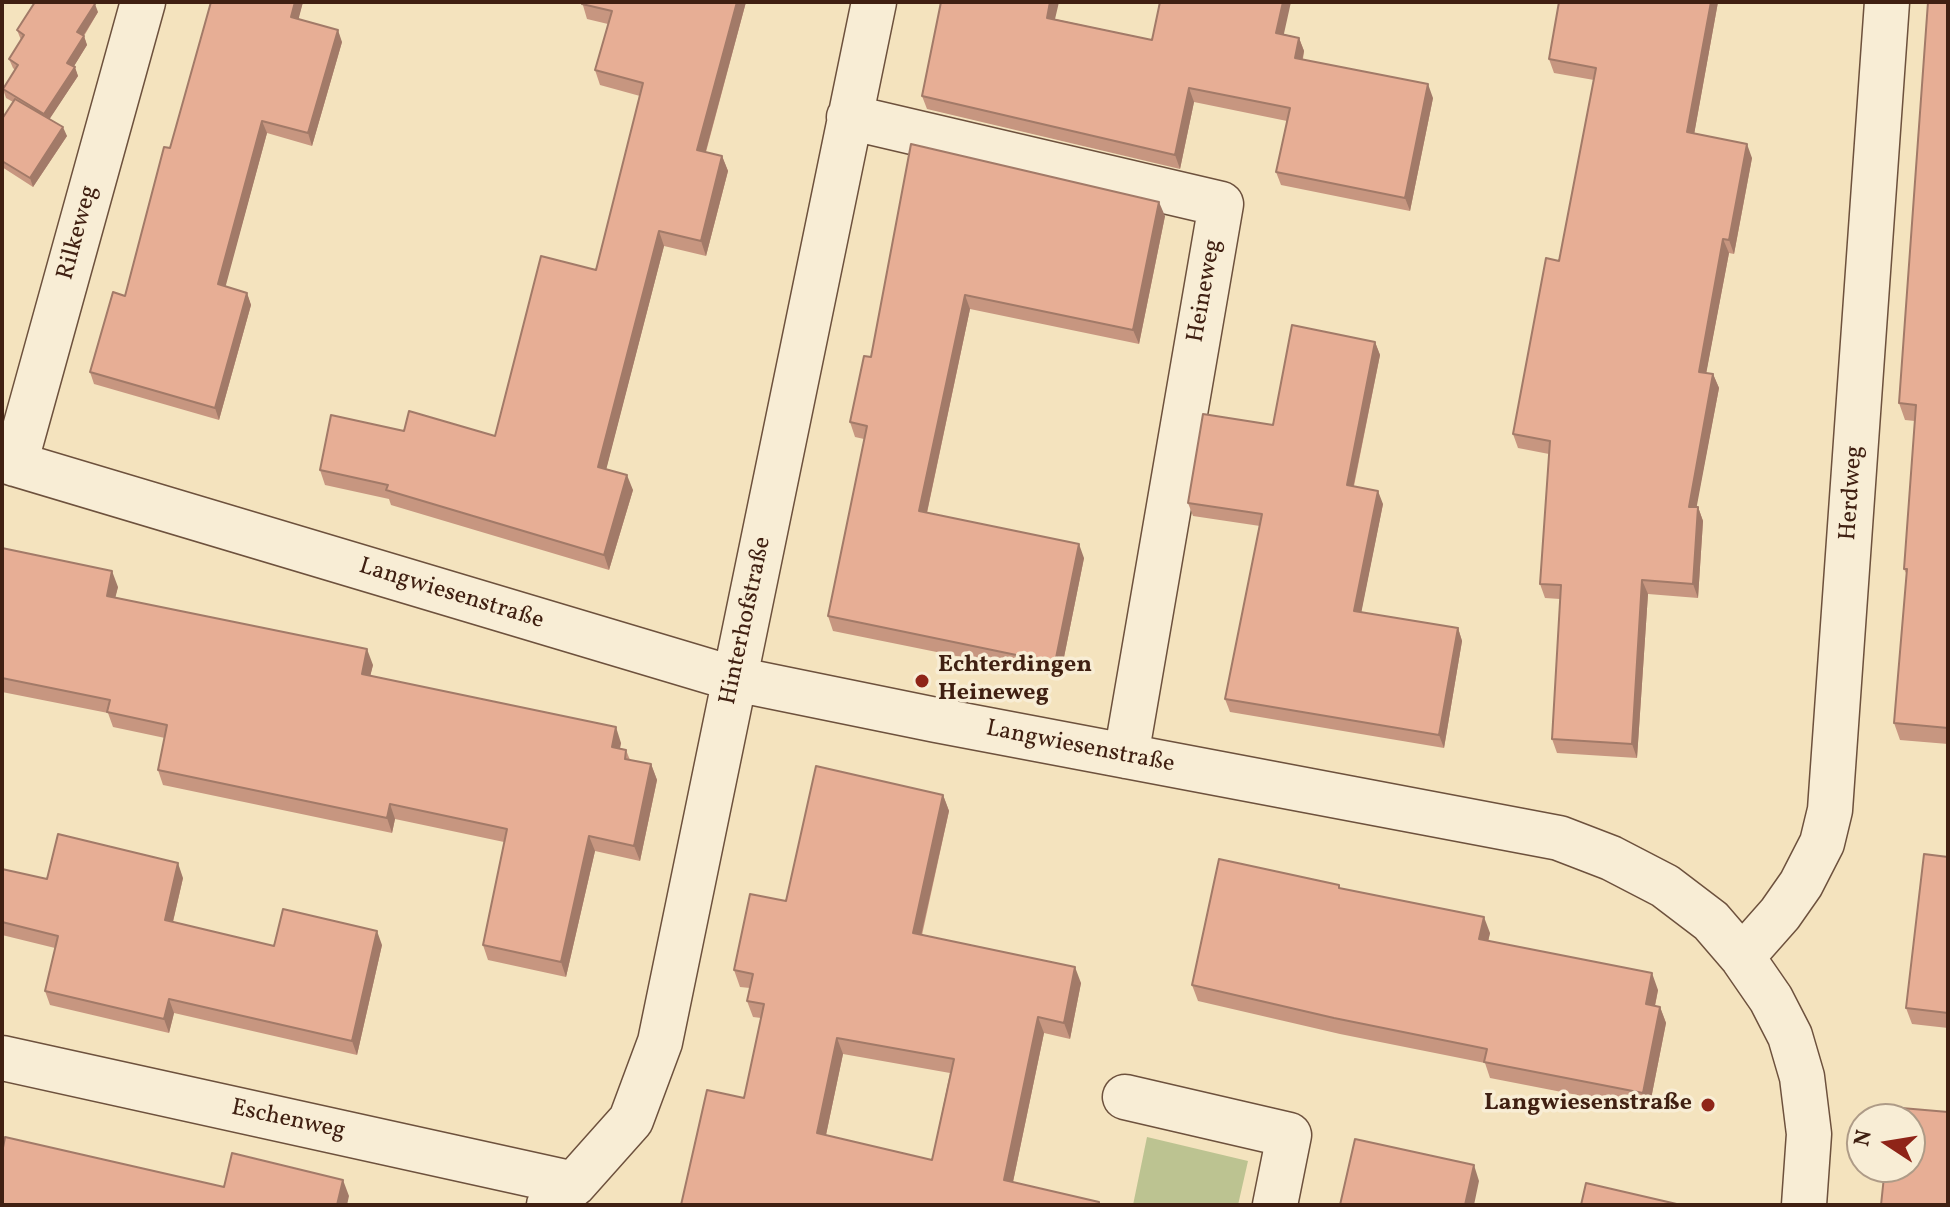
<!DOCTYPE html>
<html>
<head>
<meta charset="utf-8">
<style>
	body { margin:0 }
	#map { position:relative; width:1950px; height:1207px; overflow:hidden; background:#f4e3be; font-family:Vollkorn,serif }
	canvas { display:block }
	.frame { position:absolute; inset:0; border:4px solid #402012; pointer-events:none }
	.north { position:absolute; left:1846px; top:1103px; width:80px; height:80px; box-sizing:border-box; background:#f8edd5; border:2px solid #ae9b87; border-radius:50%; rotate:282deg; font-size:22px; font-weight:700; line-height:32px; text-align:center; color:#402012 }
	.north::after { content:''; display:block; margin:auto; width:28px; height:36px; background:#8f2418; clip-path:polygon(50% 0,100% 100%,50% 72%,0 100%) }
</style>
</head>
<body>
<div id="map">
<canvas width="1950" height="1207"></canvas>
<div class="frame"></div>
<div class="north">N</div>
</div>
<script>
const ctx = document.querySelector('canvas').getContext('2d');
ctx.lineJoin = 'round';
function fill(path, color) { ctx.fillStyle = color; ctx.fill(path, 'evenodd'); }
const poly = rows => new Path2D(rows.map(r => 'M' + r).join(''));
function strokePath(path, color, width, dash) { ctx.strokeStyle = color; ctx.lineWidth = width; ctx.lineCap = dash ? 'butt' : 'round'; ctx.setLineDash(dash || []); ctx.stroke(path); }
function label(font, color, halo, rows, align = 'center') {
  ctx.font = font + ' Vollkorn,serif'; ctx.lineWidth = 7; ctx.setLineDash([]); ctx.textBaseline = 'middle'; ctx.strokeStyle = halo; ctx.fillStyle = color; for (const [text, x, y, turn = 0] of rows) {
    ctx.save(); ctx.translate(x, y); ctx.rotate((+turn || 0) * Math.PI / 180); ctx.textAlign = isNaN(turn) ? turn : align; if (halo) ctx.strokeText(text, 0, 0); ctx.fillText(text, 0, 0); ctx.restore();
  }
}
const green = poly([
	[1147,1137,1248,1161,1238,1205,1133,1205]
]);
const minor = poly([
	[849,117,1221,204,1126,756],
	[2,460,735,679,936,720,1559,838,1611,858,1665,886,1711,921,1742,957,1771,999,1790,1036,1802,1077,1809,1134,1804,1205],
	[15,464,143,2],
	[1742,957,1780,914,1801,884,1822,843,1830,810,1887,2],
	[2,1058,574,1184],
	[1125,1097,1289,1135,1275,1205],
	[549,1205,574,1184,631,1120,660,1042,874,2]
]);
const wall = poly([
	[211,2,303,2,298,19,342,42,312,146,267,133,225,286,247,293,251,305,219,420,94,384,90,372,125,296,170,148],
	[582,2,746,2,706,152,722,156,728,171,706,256,664,246,606,469,633,490,609,570,391,505,389,499,325,485,320,470,404,431,495,436,596,270,640,96,600,85,595,70,608,24,587,19],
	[1718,2,1694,134,1752,158,1734,254,1729,253,1706,373,1713,374,1719,388,1696,507,1698,507,1703,521,1698,598,1648,594,1637,758,1557,753,1552,739,1560,599,1545,598,1540,584,1549,454,1518,448,1513,434,1559,261,1594,80,1554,73,1549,59],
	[1948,2,1948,744,1900,740,1894,723,1907,575,1904,569,1915,421,1905,420,1899,403],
	[98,12,84,36,87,45,74,66,78,76,49,119,67,136,33,187,2,167,2,119,13,102,6,98,3,89,15,70,13,68,9,59,21,40,17,30],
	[1055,19,1152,40,1284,34,1299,38,1304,51,1303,59,1433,98,1410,211,1281,185,1276,172,1287,121,1194,102,1180,169,927,109,922,96],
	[911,144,1165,216,1139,344,970,309,927,513,1084,558,1060,677,833,631,828,616,864,439,855,437,850,422,871,357],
	[1375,342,1380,355,1354,486,1383,504,1361,612,1458,628,1462,641,1444,748,1230,712,1225,699,1260,526,1193,516,1188,503,1273,425],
	[2,548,118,587,115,597,373,665,370,676,621,743,620,748,626,750,630,760,651,764,657,780,640,861,595,851,566,977,488,960,483,945,504,842,395,819,392,833,163,785,158,770,165,738,113,727,108,713,2,692],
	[943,795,949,811,922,935,1081,983,1070,1039,1044,1033,1013,1182,1099,1202,1100,1205,681,1205,744,1098,761,1018,753,1017,747,1001,750,988,740,987,734,970,786,901],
	[843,1054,950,1073,932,1160,826,1135],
	[1948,857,1948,1028,1912,1024,1906,1008],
	[2,869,47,879,183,878,173,922,274,946,382,945,357,1055,174,1013,169,1033,50,1005,45,991,55,948,2,935],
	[1340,888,1490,933,1488,941,1658,990,1655,1006,1660,1007,1666,1023,1649,1109,1490,1078,1485,1063,1340,1034,1198,1001,1192,985]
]);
const shadedWall = poly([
	[295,2,303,2,296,29,291,17],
	[737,2,746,2,702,165,697,150],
	[1050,2,1059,2,1052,32,1047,18],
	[1283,2,1291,2,1281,47,1276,33],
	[1711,2,1718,2,1692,146,1687,132],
	[95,4,98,12,80,41,77,32],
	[338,30,342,42,312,146,308,133],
	[84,36,87,45,71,71,67,63],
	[1299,38,1304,51,1300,71,1295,58],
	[75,67,78,76,47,123,44,114],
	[1428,84,1433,98,1410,211,1405,198],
	[1189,88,1194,102,1180,169,1175,155],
	[262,121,267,133,223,296,218,284],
	[63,127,67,136,33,187,30,178],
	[1747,144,1752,158,1734,254,1729,240],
	[722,156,728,171,706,256,701,241],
	[1159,202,1165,216,1139,344,1133,330],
	[659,231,664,246,603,482,598,467],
	[1723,239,1729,253,1704,385,1699,372],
	[247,293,251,305,219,420,215,408],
	[965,295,970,309,924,526,919,511],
	[1375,342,1380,355,1351,498,1347,485],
	[1713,374,1719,388,1694,521,1689,507],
	[627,475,633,490,609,570,604,555],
	[1378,491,1383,504,1359,624,1354,611],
	[1698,507,1703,521,1698,598,1693,584],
	[1079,544,1084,558,1060,677,1055,663],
	[112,571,118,587,112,611,107,596],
	[1642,580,1648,594,1637,758,1632,744],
	[1458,628,1462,641,1444,748,1439,735],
	[367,649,373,665,367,689,362,674],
	[616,727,621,743,617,762,612,747],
	[651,764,657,780,640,861,634,846],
	[943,795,949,811,918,949,913,933],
	[390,804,395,819,392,833,387,818],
	[589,836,595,851,566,977,561,962],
	[178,863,183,878,170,934,165,920],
	[1484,917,1490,933,1485,955,1479,939],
	[377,931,382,945,357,1055,352,1041],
	[1075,967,1081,983,1070,1039,1064,1023],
	[1652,973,1658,990,1652,1020,1646,1004],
	[169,999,174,1013,169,1033,164,1019],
	[1660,1007,1666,1023,1649,1109,1643,1093],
	[1038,1017,1044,1033,1010,1196,1004,1180],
	[837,1038,843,1054,823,1149,817,1133],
	[1474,1165,1479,1181,1474,1205,1465,1205],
	[343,1180,349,1196,347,1205,337,1205]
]);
const building = poly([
	[35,2,92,2,95,4,77,32,84,36,67,63,75,67,44,114,3,89,18,65,9,59,24,35,17,30,35,2],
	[211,2,295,2,291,17,338,30,308,133,262,121,218,284,247,293,215,408,90,372,113,292,125,296,164,147,170,148,211,2],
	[582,2,737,2,697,150,722,156,701,241,659,231,598,467,627,475,604,555,386,490,388,485,320,470,331,415,404,431,409,411,495,436,541,256,596,270,643,83,595,70,612,11,582,4,582,2],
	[941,2,1050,2,1047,18,1152,40,1160,2,1283,2,1276,33,1299,38,1295,58,1428,84,1405,198,1276,172,1290,108,1189,88,1175,155,922,96,941,2],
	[1559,2,1711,2,1687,132,1747,144,1729,240,1723,239,1699,372,1713,374,1689,507,1698,507,1693,584,1642,580,1632,744,1552,739,1561,585,1540,584,1550,441,1513,434,1546,258,1559,261,1596,68,1549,59,1559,2],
	[1928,2,1948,2,1948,728,1894,723,1907,569,1904,569,1916,405,1899,403,1928,2],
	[15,99,63,127,30,178,2,161,2,119,15,99],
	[911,144,1159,202,1133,330,965,295,919,511,1079,544,1055,663,828,616,867,426,850,422,864,356,871,357,911,144],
	[1292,325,1375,342,1347,485,1378,491,1354,611,1458,628,1439,735,1225,699,1262,514,1188,503,1203,414,1273,425,1292,325],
	[2,548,112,571,107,596,367,649,362,674,616,727,612,747,626,750,625,759,651,764,634,846,589,836,561,962,483,945,507,829,390,804,387,818,158,770,167,725,107,712,110,700,2,678,2,548],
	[816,766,943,795,913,933,1075,967,1064,1023,1038,1017,1004,1180,1099,1202,1099,1205,681,1205,707,1090,744,1098,764,1004,747,1001,753,974,734,970,750,894,786,901,816,766],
	[837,1038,954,1059,932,1160,817,1133,837,1038],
	[58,834,178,863,165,920,274,946,283,909,377,931,352,1041,169,999,164,1019,45,991,58,936,2,922,2,869,47,879,58,834],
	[1924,854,1948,857,1948,1013,1906,1008,1924,854],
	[1219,859,1339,885,1339,888,1484,917,1479,939,1652,973,1646,1004,1660,1007,1643,1093,1484,1062,1487,1049,1334,1018,1192,985,1219,859],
	[1890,1107,1948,1112,1948,1205,1881,1205,1885,1167,1910,1167,1910,1119,1889,1119,1890,1107],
	[5,1137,224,1187,232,1153,343,1180,337,1205,2,1205,2,1153,5,1137],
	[1355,1139,1474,1165,1465,1205,1340,1205,1355,1139],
	[1586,1183,1681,1205,1581,1205,1586,1183]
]);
const markers = [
	[922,681,8,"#8f2418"],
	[1708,1105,8,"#8f2418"]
];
const streetNames = [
	["Rilkeweg",79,233,-75],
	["Heineweg",1206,291,-80],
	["Herdweg",1853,493,-86],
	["Langwiesenstraße",451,595,17],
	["Hinterhofstraße",747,621,-78],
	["Langwiesenstraße",1080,748,11],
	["Eschenweg",288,1121,12]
];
const poiNames = [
	["Echterdingen",938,667],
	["Heineweg",938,695],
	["Langwiesenstraße",1692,1105,"right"]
];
fill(green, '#bcc391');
strokePath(minor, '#6d513d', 47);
strokePath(minor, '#f8edd5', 44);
fill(wall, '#c79680');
fill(shadedWall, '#a27a68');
fill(building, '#e7ae95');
strokePath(building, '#a27a68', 2);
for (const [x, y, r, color] of markers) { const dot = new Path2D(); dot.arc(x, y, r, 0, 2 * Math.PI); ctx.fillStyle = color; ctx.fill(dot); strokePath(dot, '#f8edd5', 3); }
label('24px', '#402012', '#f8edd5', streetNames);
label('bold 24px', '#402012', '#f8edd5', poiNames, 'left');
</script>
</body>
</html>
